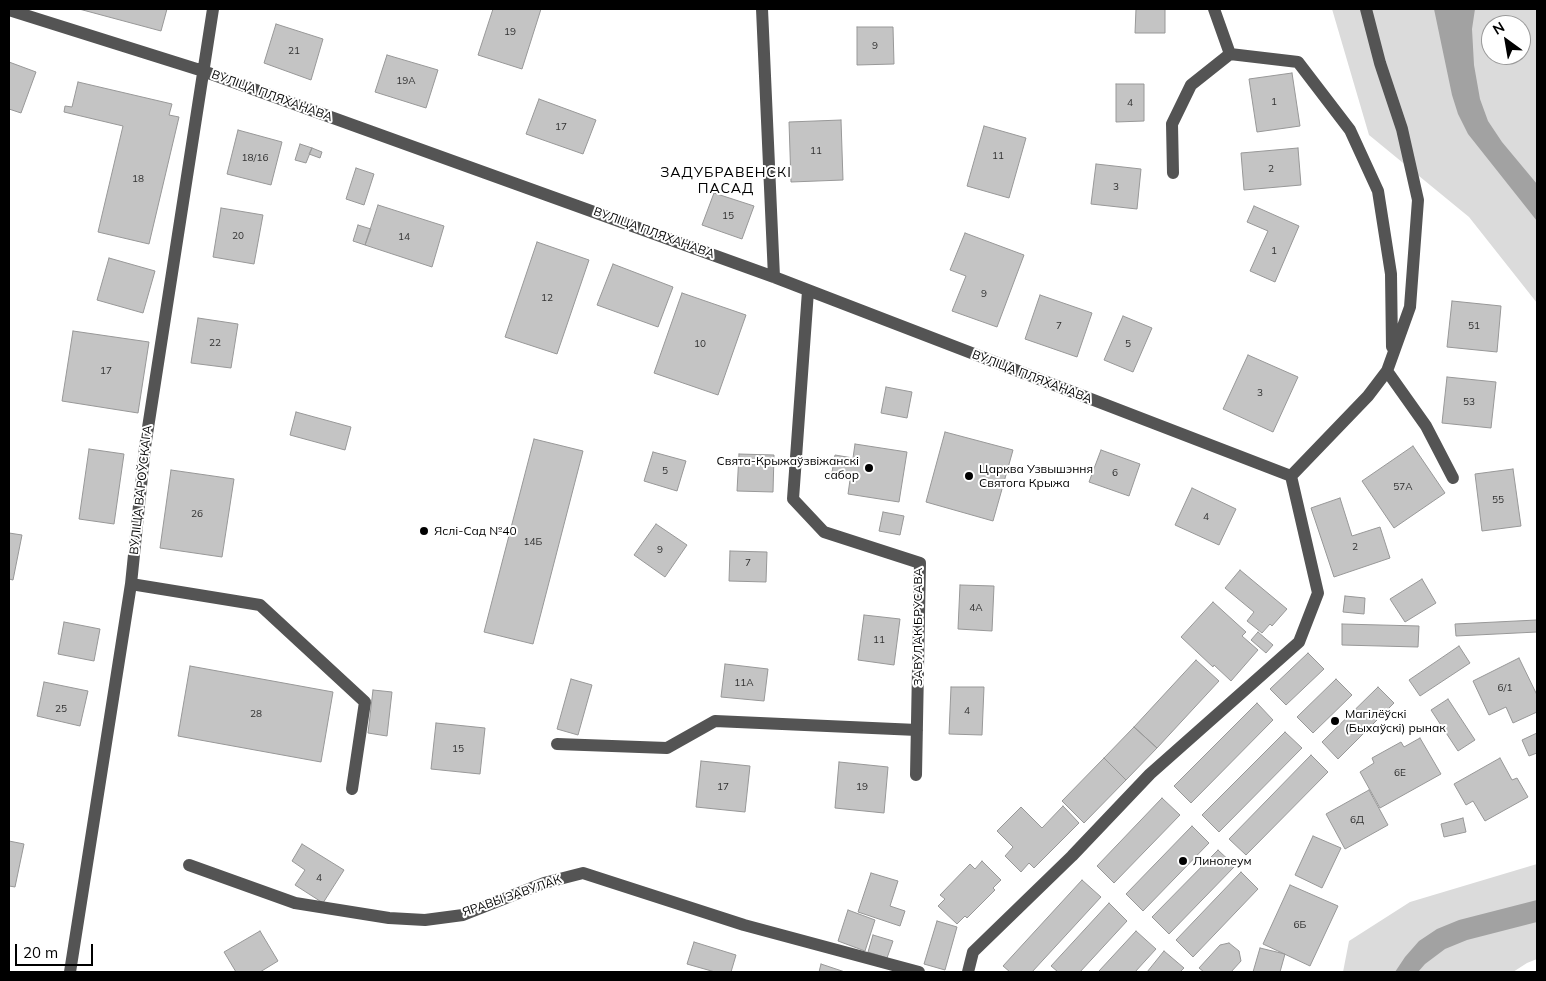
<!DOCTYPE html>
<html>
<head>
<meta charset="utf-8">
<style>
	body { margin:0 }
	#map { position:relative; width:1546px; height:981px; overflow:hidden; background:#fff; font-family:Mulish,sans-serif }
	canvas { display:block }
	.frame { position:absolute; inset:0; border:10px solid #000; pointer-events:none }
	.north { position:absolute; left:1481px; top:15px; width:50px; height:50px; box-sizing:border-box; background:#fff; border:1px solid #999; border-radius:50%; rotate:328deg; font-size:14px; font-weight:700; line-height:20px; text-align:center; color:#000 }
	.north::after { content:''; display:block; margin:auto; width:18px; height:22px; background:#000; clip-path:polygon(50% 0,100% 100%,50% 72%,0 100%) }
	.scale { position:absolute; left:15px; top:944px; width:78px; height:22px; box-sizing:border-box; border:2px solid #000; border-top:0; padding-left:6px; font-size:15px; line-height:18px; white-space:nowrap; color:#000; -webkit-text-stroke:4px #fff; paint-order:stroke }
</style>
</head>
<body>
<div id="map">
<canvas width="1546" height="981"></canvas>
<div class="frame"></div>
<div class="north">N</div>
<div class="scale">20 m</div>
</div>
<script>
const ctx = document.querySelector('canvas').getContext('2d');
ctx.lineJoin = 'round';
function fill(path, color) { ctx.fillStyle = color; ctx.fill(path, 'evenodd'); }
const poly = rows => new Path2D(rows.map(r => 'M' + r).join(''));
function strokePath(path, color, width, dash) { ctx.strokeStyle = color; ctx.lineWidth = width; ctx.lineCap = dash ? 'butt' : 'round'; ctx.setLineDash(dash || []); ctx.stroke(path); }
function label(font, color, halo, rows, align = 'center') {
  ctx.font = font + ' Mulish,sans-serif'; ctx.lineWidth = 4; ctx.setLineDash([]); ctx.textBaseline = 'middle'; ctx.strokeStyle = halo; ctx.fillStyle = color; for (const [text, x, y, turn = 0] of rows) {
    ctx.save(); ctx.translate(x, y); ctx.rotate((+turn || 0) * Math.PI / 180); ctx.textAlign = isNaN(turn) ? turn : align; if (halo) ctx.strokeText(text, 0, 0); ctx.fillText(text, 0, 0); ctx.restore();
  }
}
const green = poly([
	[1332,9,1537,9,1537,303,1469,217,1369,135],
	[1491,25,1521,25,1521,55,1491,55],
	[1537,864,1537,959,1527,963,1513,972,1343,972,1349,941,1410,902]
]);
const water = poly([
	[1434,9,1475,9,1472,29,1474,65,1480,99,1488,121,1502,142,1537,184,1537,221,1468,134,1458,114,1452,95],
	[1537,900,1537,922,1467,940,1445,949,1425,964,1418,972,1395,972,1405,957,1419,941,1437,929,1459,920]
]);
const building = poly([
	[79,9,167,9,161,31,79,9],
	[493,9,541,9,522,69,478,55,493,9],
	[1136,9,1165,9,1165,33,1135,33,1136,9],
	[276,24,323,39,311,80,264,63,276,24],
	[857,27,893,27,894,64,857,65,857,27],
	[387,55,438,70,426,108,375,92,387,55],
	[9,62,36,72,21,113,9,109,9,62],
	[1292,73,1300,126,1257,132,1249,79,1292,73],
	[78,82,172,104,169,115,179,117,149,244,98,232,123,126,64,112,65,106,72,107,78,82],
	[1116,84,1144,84,1144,121,1116,122,1116,84],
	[539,99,596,120,583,154,526,134,539,99],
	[841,120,843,180,791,182,789,122,841,120],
	[984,126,1026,138,1009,198,967,186,984,126],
	[238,130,282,142,271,185,227,174,238,130],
	[300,144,312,148,306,163,295,160,300,144],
	[312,148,322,152,320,158,309,154,312,148],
	[1298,148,1301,185,1244,190,1241,153,1298,148],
	[1096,164,1141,169,1137,209,1091,204,1096,164],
	[356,168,374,174,364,205,346,199,356,168],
	[714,193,754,206,742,239,702,225,714,193],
	[378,205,444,226,432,267,365,245,378,205],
	[1254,206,1299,226,1275,282,1250,271,1268,231,1247,222,1254,206],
	[221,208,263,215,254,264,213,257,221,208],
	[358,225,371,229,365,245,353,241,358,225],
	[965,233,1024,255,997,327,952,311,966,276,950,270,965,233],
	[537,242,589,260,557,354,505,337,537,242],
	[109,258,155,271,143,313,97,300,109,258],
	[613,264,673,287,658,327,597,305,613,264],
	[682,293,746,315,718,395,654,373,682,293],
	[1040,295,1092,313,1077,357,1025,339,1040,295],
	[1452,301,1501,306,1497,352,1447,347,1452,301],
	[1123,316,1152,328,1133,372,1104,360,1123,316],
	[198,318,238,324,231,368,191,363,198,318],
	[73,331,149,342,138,413,62,401,73,331],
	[1248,355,1298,377,1273,432,1223,409,1248,355],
	[1447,377,1496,382,1491,428,1442,423,1447,377],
	[886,387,912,392,907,418,881,413,886,387],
	[296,412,351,427,345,450,290,435,296,412],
	[945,432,1013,450,993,521,926,502,945,432],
	[534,439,583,451,533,644,484,632,534,439],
	[855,444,907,452,899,502,848,494,850,480,831,478,835,455,853,458,855,444],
	[1413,446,1445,493,1394,528,1362,481,1413,446],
	[89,449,124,454,114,524,79,519,89,449],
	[1101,450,1140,464,1129,496,1089,482,1101,450],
	[653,452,686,461,677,491,644,481,653,452],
	[739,454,774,455,773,492,737,491,739,454],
	[1513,469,1521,526,1482,531,1475,474,1513,469],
	[171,470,234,479,222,557,160,548,171,470],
	[1192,488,1236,509,1219,545,1175,525,1192,488],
	[1340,498,1352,536,1380,527,1390,558,1334,577,1311,508,1340,498],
	[883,512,904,516,900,535,879,531,883,512],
	[656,524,687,545,665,577,634,555,656,524],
	[9,533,22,535,13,580,9,579,9,533],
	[730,551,767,552,766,582,729,581,730,551],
	[1240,570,1287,609,1272,626,1270,624,1262,633,1247,621,1254,612,1225,588,1240,570],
	[1422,579,1436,603,1405,622,1390,599,1422,579],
	[960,585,994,586,992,631,958,629,960,585],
	[1345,596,1365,598,1364,614,1343,612,1345,596],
	[1213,602,1246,632,1242,636,1258,650,1231,681,1214,665,1213,667,1181,637,1213,602],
	[864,615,900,619,894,665,858,660,864,615],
	[1537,620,1537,632,1456,636,1455,624,1537,620],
	[64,622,100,629,94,661,58,654,64,622],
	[1342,624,1419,626,1418,647,1342,645,1342,624],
	[1258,632,1273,645,1266,653,1251,640,1258,632],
	[1459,646,1470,663,1420,696,1409,680,1459,646],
	[1308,653,1324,669,1286,705,1270,689,1308,653],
	[1519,658,1537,695,1537,712,1513,723,1506,707,1489,715,1473,681,1519,658],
	[1196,660,1219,681,1157,748,1134,727,1196,660],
	[725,664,768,669,764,701,721,697,725,664],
	[190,666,333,692,321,762,178,736,190,666],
	[571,679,592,685,578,735,557,729,571,679],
	[1336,679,1352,695,1313,733,1297,717,1336,679],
	[44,682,88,691,80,726,37,716,44,682],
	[951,687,984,687,982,735,949,734,951,687],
	[1378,687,1394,703,1338,759,1322,742,1378,687],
	[373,690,392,692,387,736,368,733,373,690],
	[1448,699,1475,740,1458,751,1431,710,1448,699],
	[1257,703,1273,720,1191,803,1174,786,1257,703],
	[436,723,485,728,480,774,431,769,436,723],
	[1134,727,1157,748,1126,780,1104,758,1134,727],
	[1285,732,1302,748,1219,832,1202,815,1285,732],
	[1537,733,1537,753,1529,756,1522,740,1537,733],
	[1420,738,1441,774,1380,808,1360,772,1374,763,1372,758,1401,742,1404,747,1420,738],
	[1311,755,1328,772,1246,855,1229,839,1311,755],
	[1104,758,1126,780,1084,823,1062,801,1104,758],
	[1500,758,1512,780,1517,778,1528,797,1485,821,1473,801,1466,805,1454,784,1500,758],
	[701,761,750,766,745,812,696,807,701,761],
	[839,762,888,767,884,813,835,808,839,762],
	[1369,790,1388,825,1345,849,1326,814,1369,790],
	[1162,798,1180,815,1114,883,1097,866,1162,798],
	[1063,806,1079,823,1034,868,1029,863,1021,872,1005,856,1013,847,997,831,1021,807,1042,828,1063,806],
	[1463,818,1466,832,1444,837,1441,824,1463,818],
	[1192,826,1209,843,1143,911,1126,894,1192,826],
	[1313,836,1341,848,1322,888,1295,875,1313,836],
	[9,841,24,844,15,887,9,886,9,841],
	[302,844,344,870,323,903,295,885,305,870,292,861,302,844],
	[1218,850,1235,866,1169,934,1152,917,1218,850],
	[982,861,1001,880,993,888,995,890,967,918,965,916,957,924,938,906,945,899,940,895,970,864,975,869,982,861],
	[1241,872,1258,889,1193,957,1176,940,1241,872],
	[871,873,898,881,890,906,905,911,900,926,858,912,871,873],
	[1082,880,1101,897,1032,972,1010,972,1003,966,1082,880],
	[1290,885,1338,906,1310,966,1263,944,1290,885],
	[1109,903,1127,921,1080,972,1058,972,1051,966,1109,903],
	[848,910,875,920,865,951,838,941,848,910],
	[937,921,957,927,945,970,924,964,937,921],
	[260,931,278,961,260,972,236,972,224,952,260,931],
	[1136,931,1156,949,1135,972,1101,972,1099,971,1136,931],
	[873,935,893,941,887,958,868,952,873,935],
	[694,942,736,955,731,972,715,972,687,964,694,942],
	[1229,943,1239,951,1241,961,1231,972,1204,972,1199,968,1220,945,1229,943],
	[1260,948,1285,954,1280,972,1253,972,1260,948],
	[1164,951,1184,968,1180,972,1147,972,1164,951],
	[821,964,845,972,819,972,821,964]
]);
const minor = poly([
	[762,9,774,277],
	[9,10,203,71,774,277,1291,476],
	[1230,54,1298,62,1350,130,1378,191,1391,274,1392,347],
	[1173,173,1172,124,1191,85,1230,54,1214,9],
	[808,291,793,499,824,532,920,563,916,775],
	[1387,371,1426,426,1453,478],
	[1291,476,1368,396,1387,371,1410,307,1418,200,1402,129,1380,63,1366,9],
	[131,584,260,605,365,702,352,789],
	[557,744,667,748,715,721,917,730],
	[189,865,295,903,389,918,425,920,463,915,544,883,583,873,744,925,919,972],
	[70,972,131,584,145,447,213,9],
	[968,972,973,952,1072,856,1150,774,1299,642,1318,593,1291,476]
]);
const markers = [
	[869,468,5,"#000"],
	[969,476,5,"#000"],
	[424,531,5,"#000"],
	[1335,721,5,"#000"],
	[1183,861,5,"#000"]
];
const numberNames = [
	["19",510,32],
	["9",875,46],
	["21",294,51],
	["19А",406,81],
	["1",1274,102],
	["4",1130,103],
	["17",561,127],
	["11",816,151],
	["11",998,156],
	["18/16",255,158],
	["2",1271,169],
	["18",138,179],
	["3",1116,187],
	["15",728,216],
	["20",238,236],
	["14",404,237],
	["1",1274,251],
	["9",984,294],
	["12",547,298],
	["7",1059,326],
	["51",1474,326],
	["22",215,343],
	["10",700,344],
	["5",1128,344],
	["17",106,371],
	["3",1260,393],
	["53",1469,402],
	["5",665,471],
	["6",1115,473],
	["57А",1403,487],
	["55",1498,500],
	["26",197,514],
	["4",1206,517],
	["14Б",533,542],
	["2",1355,547],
	["9",660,550],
	["7",748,563],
	["4А",976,608],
	["11",879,640],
	["11А",744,683],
	["6/1",1505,688],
	["25",61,709],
	["4",967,711],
	["28",256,714],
	["15",458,749],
	["6Е",1400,773],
	["17",723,787],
	["19",862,787],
	["6Д",1357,820],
	["4",319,878],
	["6Б",1300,925]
];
const streetNames = [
	["ВУЛІЦА ПЛЯХАНАВА",272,96,20],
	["ВУЛІЦА ПЛЯХАНАВА",654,233,20],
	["ВУЛІЦА ПЛЯХАНАВА",1032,377,21],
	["ВУЛІЦА ВАРОЎСКАГА",141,490,-84],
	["ЗАВУЛАК БРУСАВА",918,627,-90],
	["ЯРАВЫ ЗАВУЛАК",512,896,-19]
];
const poiNames = [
	["Свята-Крыжаўзвіжанскі",859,461,"right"],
	["сабор",859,475,"right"],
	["Царква Узвышэння",979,469],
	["Святога Крыжа",979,483],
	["Яслі-Сад №40",434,531],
	["Магілёўскі",1345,714],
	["(Быхаўскі) рынак",1345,728],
	["Линолеум",1193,861]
];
const neighbourhoodNames = [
	["ЗАДУБРАВЕНСКІ",726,173],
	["ПАСАД",726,189]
];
fill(green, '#dbdbdb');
fill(water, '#a2a2a2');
fill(building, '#c4c4c4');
strokePath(building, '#989898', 1);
strokePath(minor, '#545454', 12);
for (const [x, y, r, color] of markers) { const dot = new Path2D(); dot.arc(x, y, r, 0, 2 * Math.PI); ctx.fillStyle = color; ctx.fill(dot); strokePath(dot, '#fff', 2); }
label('10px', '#313131', null, numberNames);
label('12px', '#000', '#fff', streetNames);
label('12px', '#000', '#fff', poiNames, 'left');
ctx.letterSpacing = '1px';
label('14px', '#000', '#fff', neighbourhoodNames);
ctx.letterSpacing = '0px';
</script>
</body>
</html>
